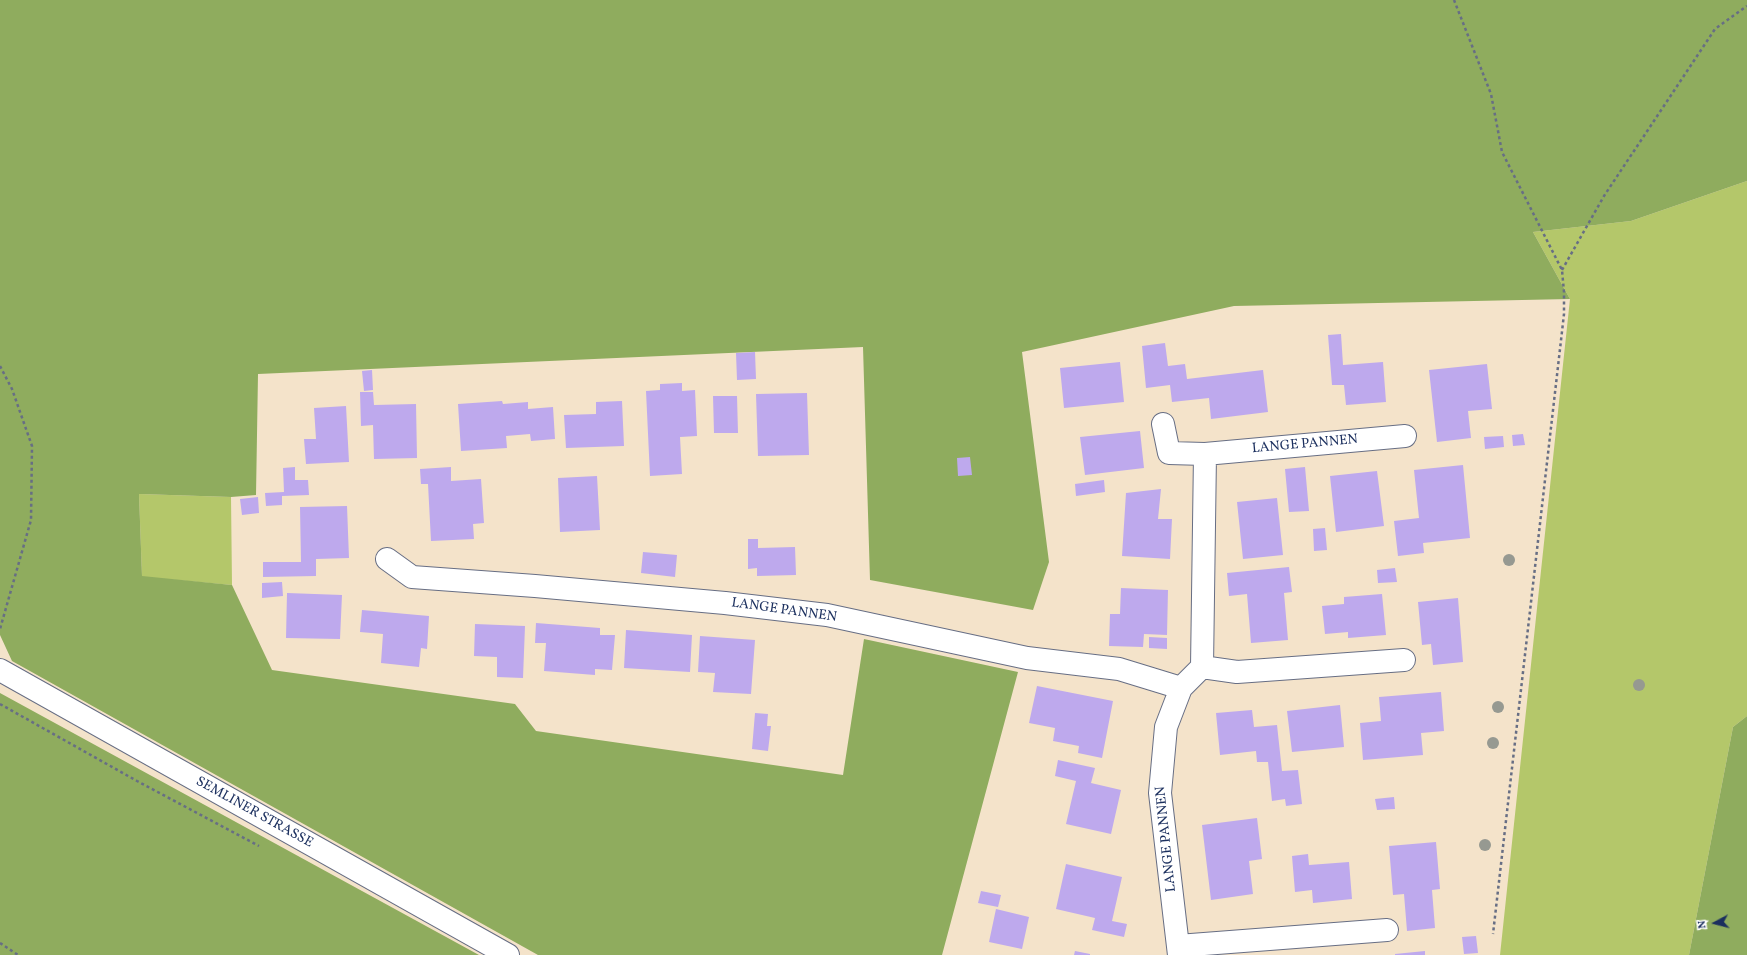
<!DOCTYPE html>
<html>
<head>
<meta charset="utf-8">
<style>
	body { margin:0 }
	#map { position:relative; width:1747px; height:955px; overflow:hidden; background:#f4e3ca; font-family:Vollkorn,serif }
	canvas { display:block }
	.north { position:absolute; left:1695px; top:903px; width:40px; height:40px; -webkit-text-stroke:3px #fff; paint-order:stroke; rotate:263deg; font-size:11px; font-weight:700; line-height:16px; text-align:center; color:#1b2f5e }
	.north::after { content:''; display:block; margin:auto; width:14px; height:18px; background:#1b2f5e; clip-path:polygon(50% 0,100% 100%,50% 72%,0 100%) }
</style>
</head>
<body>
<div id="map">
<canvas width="1747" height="955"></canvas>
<div class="north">N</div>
</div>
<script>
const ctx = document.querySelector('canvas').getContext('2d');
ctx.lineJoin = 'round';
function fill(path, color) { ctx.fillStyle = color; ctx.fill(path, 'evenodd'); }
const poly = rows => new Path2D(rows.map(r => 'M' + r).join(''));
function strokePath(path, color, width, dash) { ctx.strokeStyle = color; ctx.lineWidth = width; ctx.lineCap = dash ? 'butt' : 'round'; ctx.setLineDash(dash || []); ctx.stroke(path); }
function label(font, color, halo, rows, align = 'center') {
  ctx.font = font + ' Vollkorn,serif'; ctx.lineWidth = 4; ctx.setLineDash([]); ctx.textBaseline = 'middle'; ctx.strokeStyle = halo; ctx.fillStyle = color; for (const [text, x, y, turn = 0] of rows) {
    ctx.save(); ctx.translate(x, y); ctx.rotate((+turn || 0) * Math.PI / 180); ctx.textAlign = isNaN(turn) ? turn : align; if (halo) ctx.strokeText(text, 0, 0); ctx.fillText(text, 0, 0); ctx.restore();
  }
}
const green = poly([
	[1747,181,1747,716,1733,727,1689,955,1500,955,1570,299,1533,232,1631,221],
	[139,494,231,497,232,585,142,577]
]);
const forest = poly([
	[0,0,1747,0,1747,181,1631,221,1533,232,1570,299,1234,306,1022,352,1049,562,1033,610,870,580,863,347,258,374,256,495,231,497,139,494,142,576,232,585,272,670,515,704,536,731,843,775,864,639,1018,672,942,955,538,955,12,661,0,635],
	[0,693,479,955,0,955],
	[1747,716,1747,955,1689,955,1733,727]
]);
const building = poly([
	[1341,334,1343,365,1383,362,1386,402,1346,405,1344,385,1332,385,1328,335],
	[1165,343,1168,366,1185,364,1187,379,1263,370,1268,412,1211,419,1209,398,1172,402,1170,385,1146,388,1142,346],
	[755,352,756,379,737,380,736,353],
	[1120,362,1124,402,1064,408,1060,368],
	[1487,364,1492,409,1468,411,1471,438,1437,442,1429,370],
	[372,370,373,390,364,391,362,371],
	[682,383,682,391,695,390,697,436,680,437,682,474,650,476,646,391,660,390,660,384],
	[360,392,373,392,374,405,416,404,417,458,374,459,373,425,361,426],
	[807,393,809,455,758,456,756,394],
	[713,396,737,396,738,433,714,433],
	[502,401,503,404,528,402,528,409,553,407,555,439,531,441,530,434,506,436,507,448,461,451,458,404],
	[622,401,624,446,566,448,564,415,596,414,596,402],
	[346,406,349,462,306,464,304,439,316,439,314,408],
	[1140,431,1144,468,1085,475,1080,437],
	[1523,434,1525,445,1513,446,1512,435],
	[1503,436,1504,447,1485,449,1484,437],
	[970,457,972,475,958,476,957,458],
	[1463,465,1470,538,1423,543,1424,553,1398,556,1394,521,1419,518,1414,470],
	[295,467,295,480,308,480,309,495,282,496,282,505,266,506,265,493,284,492,283,468],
	[451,467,451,481,481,479,484,523,473,524,474,539,431,541,428,484,421,484,420,469],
	[1305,467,1309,511,1289,512,1285,469],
	[1377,471,1384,526,1336,532,1330,476],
	[597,476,600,530,560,532,558,478],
	[1104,480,1105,492,1076,496,1075,484],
	[1161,489,1158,519,1172,519,1170,559,1122,556,1126,493],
	[258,497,259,513,242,515,240,499],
	[1277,498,1283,555,1243,559,1237,502],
	[347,506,349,558,316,559,316,576,263,577,263,562,301,562,300,507],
	[1325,528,1327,550,1314,551,1313,529],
	[748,539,758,539,758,548,795,547,796,575,757,576,757,568,748,569],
	[643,552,677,555,675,577,641,573],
	[1289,567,1292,592,1284,593,1288,640,1251,643,1247,594,1229,596,1227,573],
	[1395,568,1397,582,1378,583,1377,570],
	[282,582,283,596,262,598,262,583],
	[1121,588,1168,590,1167,635,1144,634,1143,647,1109,646,1110,614,1120,614],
	[287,593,342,595,340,639,286,638],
	[1382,594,1386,635,1348,638,1348,632,1325,634,1322,606,1344,604,1344,597],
	[1458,598,1463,662,1433,665,1431,644,1422,645,1418,602],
	[362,610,429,616,427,649,421,648,419,667,381,663,383,634,360,632],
	[536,623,600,628,600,635,615,635,612,670,595,669,595,675,544,671,546,643,535,643],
	[475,624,525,626,523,678,497,677,497,657,474,656],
	[626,630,692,635,690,672,624,668],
	[700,636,755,640,751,694,713,692,715,673,698,672],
	[1149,637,1167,638,1167,649,1149,648],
	[1037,686,1113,701,1102,758,1078,753,1079,746,1053,741,1055,728,1029,723],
	[1441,692,1444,731,1421,733,1423,755,1363,760,1360,723,1381,721,1379,697],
	[1340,705,1344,747,1292,752,1287,711],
	[1252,710,1254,727,1277,725,1282,771,1298,770,1302,804,1286,806,1285,799,1272,801,1268,762,1257,762,1256,751,1220,755,1216,713],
	[755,713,768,714,767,726,771,726,768,751,752,749],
	[1058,760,1095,768,1091,783,1121,790,1111,834,1066,824,1076,781,1055,776],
	[1394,797,1395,809,1377,810,1375,799],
	[1257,818,1262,859,1249,861,1253,894,1211,900,1202,825],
	[1436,842,1440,889,1432,890,1435,928,1407,931,1404,894,1393,895,1389,846],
	[1308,854,1309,865,1349,862,1352,899,1313,903,1312,890,1295,892,1292,856],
	[1066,864,1122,877,1112,921,1127,924,1124,937,1092,930,1095,918,1056,909],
	[981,891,1001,895,998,907,978,903],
	[996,909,1029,917,1022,949,989,942],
	[1476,936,1478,953,1464,954,1462,937],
	[1075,951,1090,954,1090,955,1074,955],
	[1425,951,1425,955,1395,955,1395,954]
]);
const path = poly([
	[1454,0,1491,94,1502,152,1562,270,1564,292,1564,314,1493,934],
	[1562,270,1604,196,1715,29,1747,6],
	[0,366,12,389,32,446,31,520,0,629],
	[0,704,137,781,259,846],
	[0,943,18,955]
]);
const minor = poly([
	[1163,424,1169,453,1205,454],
	[387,559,412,577,535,586,725,603,827,615,1027,658,1119,669,1181,688],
	[1202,667,1237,672,1404,660],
	[1178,946,1387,930],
	[1179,955,1160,793,1166,727,1181,688,1202,667,1205,454,1405,436]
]);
const tertiary = poly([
	[0,670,508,955]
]);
const trees = [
	[1509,560],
	[1639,685],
	[1498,707],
	[1493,743],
	[1485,845]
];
const streetNames = [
	["LANGE PANNEN",1305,445,-5],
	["LANGE PANNEN",784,611,8],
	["SEMLINER STRASSE",254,813,29],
	["LANGE PANNEN",1167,839,-96]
];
fill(green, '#b4c76a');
fill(forest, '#8fac5e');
fill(building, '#bea9ed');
strokePath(minor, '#676e84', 24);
strokePath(tertiary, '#676e84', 24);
strokePath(path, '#676e84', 2.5, [3, 3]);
strokePath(minor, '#fff', 22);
strokePath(tertiary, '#fff', 22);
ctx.fillStyle = '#969991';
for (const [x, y] of trees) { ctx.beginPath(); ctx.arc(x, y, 6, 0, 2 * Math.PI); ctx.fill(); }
label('14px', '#1b2f5e', '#fff', streetNames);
</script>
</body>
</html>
